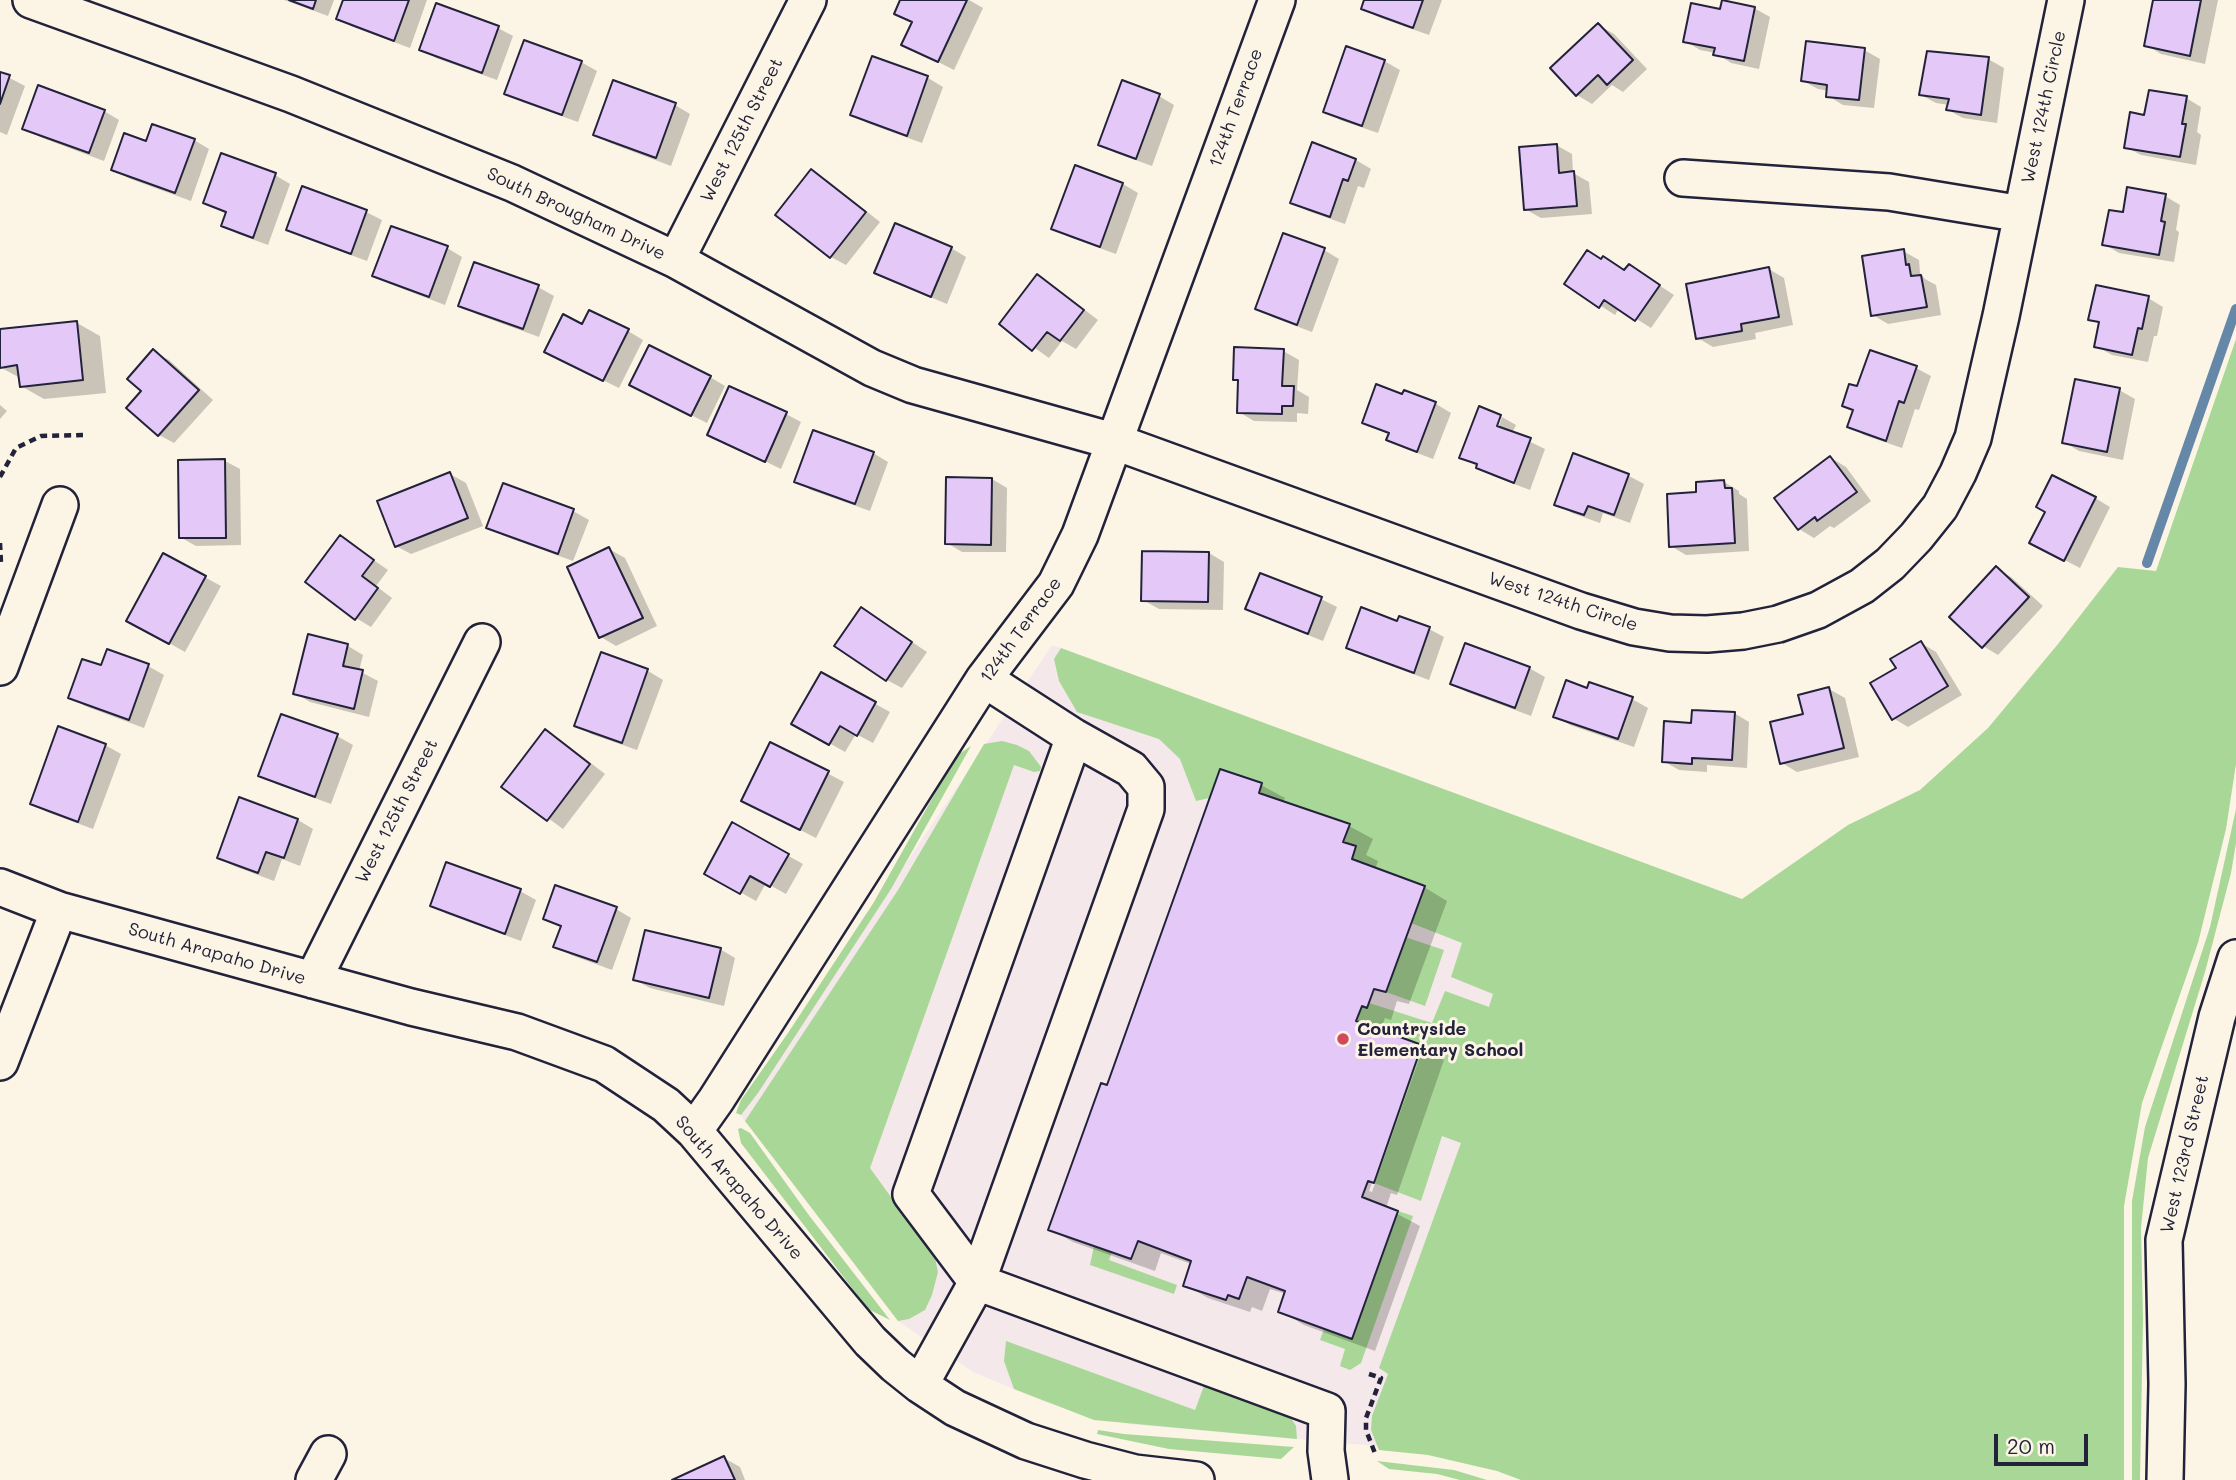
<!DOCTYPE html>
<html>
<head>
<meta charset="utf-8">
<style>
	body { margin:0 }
	#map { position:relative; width:2236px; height:1480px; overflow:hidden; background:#fcf5e5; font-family:Mali,sans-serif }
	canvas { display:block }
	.scale { position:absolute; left:1994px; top:1434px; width:94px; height:32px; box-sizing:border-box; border:4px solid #22223b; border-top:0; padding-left:9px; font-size:21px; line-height:24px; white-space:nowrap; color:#22223b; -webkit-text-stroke:5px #fcf5e5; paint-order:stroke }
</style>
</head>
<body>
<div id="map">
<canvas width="2236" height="1480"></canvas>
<div class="scale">20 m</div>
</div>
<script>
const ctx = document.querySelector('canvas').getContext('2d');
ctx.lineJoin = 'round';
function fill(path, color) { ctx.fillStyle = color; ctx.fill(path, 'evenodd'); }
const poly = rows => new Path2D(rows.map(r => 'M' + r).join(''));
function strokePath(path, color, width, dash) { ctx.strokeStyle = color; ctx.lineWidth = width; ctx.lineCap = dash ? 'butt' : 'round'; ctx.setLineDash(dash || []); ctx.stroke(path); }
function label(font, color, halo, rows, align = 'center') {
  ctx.font = font + ' Mali,sans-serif'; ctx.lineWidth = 6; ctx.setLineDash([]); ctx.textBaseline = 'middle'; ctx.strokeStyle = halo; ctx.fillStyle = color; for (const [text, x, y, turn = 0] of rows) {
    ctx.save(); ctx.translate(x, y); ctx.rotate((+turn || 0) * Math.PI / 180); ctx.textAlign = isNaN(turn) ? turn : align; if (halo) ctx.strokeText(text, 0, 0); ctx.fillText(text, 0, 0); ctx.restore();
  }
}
const built = poly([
	[1052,645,1918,964,1501,1468,1432,1451,1127,1424,1045,1402,973,1372,898,1321,739,1113]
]);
const green = poly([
	[2236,339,2236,764,2226,829,2198,943,2142,1103,2124,1206,2124,1480,1521,1480,1497,1471,1428,1455,1379,1450,1371,1430,1372,1416,1388,1374,1379,1368,1461,1143,1442,1136,1421,1201,1374,1183,1422,1046,1356,1021,1362,1006,1367,1008,1369,1003,1432,1023,1445,991,1489,1007,1493,994,1451,977,1462,943,1411,923,1424,886,1352,859,1343,842,1350,824,1259,793,1262,783,1220,769,1209,798,1196,801,1180,759,1159,739,1077,712,1059,681,1054,659,1061,648,1742,899,1848,825,1920,790,1988,728,2058,644,2118,567,2156,571],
	[1002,741,1017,745,1029,751,1041,767,1040,771,1034,772,1014,765,870,1168,935,1258,938,1272,932,1295,925,1310,909,1319,898,1321,745,1121,898,890,984,744],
	[971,746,891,889,758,1093,741,1115,736,1113,741,1100,788,1033,874,902,956,756],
	[2236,809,2236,843,2231,873,2205,972,2148,1158,2141,1228,2143,1319,2140,1480,2132,1480,2132,1201,2145,1127,2210,927],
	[1405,937,1444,950,1425,1006,1386,992],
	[741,1128,750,1133,808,1214,890,1320,868,1309,741,1143,738,1129],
	[1398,1211,1413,1216,1361,1363,1350,1370,1340,1366,1345,1349,1320,1340,1324,1329,1352,1339],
	[1094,1246,1112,1252,1109,1260,1177,1285,1174,1294,1090,1265],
	[1006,1341,1195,1410,1204,1386,1289,1415,1296,1426,1297,1439,1094,1420,1014,1389,1004,1361],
	[1098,1430,1124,1434,1294,1447,1281,1459,1169,1449,1097,1434],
	[1377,1461,1454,1470,1487,1480,1460,1480,1437,1474,1389,1469]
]);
const shadow = poly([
	[284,0,334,0,328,16],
	[345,0,427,0,410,48,353,27,338,19],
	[902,0,969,0,983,8,954,70,903,44,914,23,896,13],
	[1366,0,1442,0,1429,35,1378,17,1363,8],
	[2155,0,2218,0,2205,64,2161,54,2146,45],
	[1754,8,1770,17,1759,69,1731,63,1716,53,1700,50,1685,41,1721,11],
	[1598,25,1614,34,1647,69,1623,92,1612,85,1592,104,1577,95],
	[498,28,513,36,497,80,436,58,421,49],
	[1864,50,1880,59,1874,108,1843,105,1828,96,1829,91,1818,89,1803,81],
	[873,58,928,78,943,87,922,143,867,123,852,114],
	[1988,59,2004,68,1997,123,1963,118,1948,110,1949,105,1936,103,1921,95],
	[1384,61,1400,70,1378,133,1340,120,1325,111],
	[581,62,597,71,578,122,522,102,507,93],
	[0,73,25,86,7,135,0,132],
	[1159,96,1174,105,1152,166,1116,153,1100,145],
	[2186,98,2201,107,2197,132,2201,135,2196,165,2141,155,2126,147,2146,117],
	[675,105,690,114,671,166,610,143,595,135],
	[104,111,119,120,104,161,40,137,24,128],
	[194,140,209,149,191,201,128,178,113,169,147,144],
	[1313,145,1356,160,1371,169,1364,188,1358,186,1345,224,1308,211,1293,202],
	[1556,145,1572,154,1573,173,1589,182,1592,214,1541,218,1525,209],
	[1076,167,1123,184,1138,193,1116,254,1069,237,1054,229],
	[811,171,827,180,880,222,846,265,831,257],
	[275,175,290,184,268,245,238,234,223,225,227,214,205,203],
	[2165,196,2180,205,2176,230,2179,232,2174,262,2119,253,2104,244,2125,214],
	[366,212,382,220,367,261,304,238,288,229],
	[447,248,462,257,445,305,390,284,374,276],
	[951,248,966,257,947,304,892,281,876,273],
	[1324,250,1339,259,1312,332,1272,317,1257,308],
	[1903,251,1919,260,1920,273,1925,279,1936,285,1941,315,1888,324,1873,315],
	[475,264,538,287,554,296,539,337,476,314,460,305],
	[1630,266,1674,295,1651,328,1619,308,1615,315,1567,284,1626,271],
	[1769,269,1784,278,1793,325,1755,333,1756,339,1713,347,1698,338],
	[1037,276,1052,285,1098,320,1076,349,1062,341,1049,358,1001,324],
	[2148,298,2163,307,2157,336,2154,336,2148,362,2112,355,2096,346,2101,325,2090,319],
	[77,323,100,336,106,393,44,399,21,386,20,378,0,367,0,331],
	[583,326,628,331,643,340,619,388,562,360],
	[1283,351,1299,360,1297,390,1309,397,1308,414,1297,413,1297,422,1254,421,1239,412,1240,382,1234,379],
	[153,352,169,360,213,400,174,443,159,435,143,391],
	[1916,368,1931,376,1919,410,1915,409,1902,448,1864,435,1849,426,1854,411,1844,406,1858,389],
	[710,377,725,386,707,423,647,393],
	[2119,390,2135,399,2123,460,2079,451,2064,442],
	[1405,392,1436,404,1451,413,1433,459,1404,448,1388,439,1390,435,1364,422,1403,396],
	[0,405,7,411,0,419],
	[786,414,801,422,781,469,709,434],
	[1499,416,1496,435,1502,417,1516,425,1512,433,1545,449,1530,490,1493,476,1462,457],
	[873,453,888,462,870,511,811,490,796,481],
	[1574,456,1629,476,1644,484,1630,523,1603,513,1600,523,1572,513,1556,504],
	[1831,458,1846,467,1871,501,1834,528,1830,526,1814,538,1799,529],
	[225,461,240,469,241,545,196,546,180,537],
	[450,474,466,483,483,526,411,554,396,546],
	[948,478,992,479,1007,488,1006,552,962,552,947,543],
	[1724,482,1739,491,1739,494,1747,499,1749,551,1686,555,1671,546,1698,494],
	[2095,498,2110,507,2080,568,2047,551],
	[573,511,589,520,573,561,504,536,489,527],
	[340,537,388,570,376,586,392,598,371,627,356,618],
	[609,549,625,558,657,626,616,646,601,637],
	[1209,553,1224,562,1223,610,1159,609,1143,600],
	[164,555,221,586,185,652,128,620],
	[1996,568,2011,577,2043,606,1998,655,1983,646],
	[1261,575,1321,599,1337,607,1323,641,1263,617,1247,609],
	[876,618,927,652,902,688,887,680],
	[1398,623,1429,629,1444,637,1429,680,1364,656,1348,647],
	[309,636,348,646,363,655,359,671,378,681,369,717,310,702,295,693],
	[1921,643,1936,652,1962,695,1908,727,1893,718,1898,668],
	[602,654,648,671,663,680,637,750,591,734,576,725],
	[148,666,164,675,144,728,85,706,70,697,102,668],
	[1529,668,1545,677,1531,716,1467,692,1452,684],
	[821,674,890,712,873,743,856,734,845,752,794,723],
	[1829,689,1845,698,1859,757,1797,772,1782,763,1805,716],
	[1588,690,1632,699,1648,708,1634,747,1570,725,1555,716],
	[1734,713,1749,722,1747,768,1707,765,1707,772,1679,770,1663,761],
	[282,716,337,736,353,745,331,804,276,784,261,775],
	[546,731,561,740,605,774,563,829,504,786],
	[771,744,844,782,816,838,759,809],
	[105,745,121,754,93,829,47,812,32,804],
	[1221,771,1261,785,1285,798,1283,803,1349,826,1373,839,1366,855,1378,861,1375,870,1424,887,1447,901,1409,1004,1397,1001,1391,1020,1385,1018,1380,1032,1421,1047,1444,1060,1397,1195,1391,1193,1386,1208,1420,1226,1375,1351,1304,1325,1280,1311,1286,1294,1270,1289,1262,1311,1252,1307,1250,1312,1208,1298,1185,1285,1191,1264,1161,1253,1155,1271,1073,1242,1050,1229,1108,1088],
	[1419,1048,1423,1048,1372,1192,1369,1191],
	[240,799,298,820,313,829,300,866,282,859,274,881,234,866,219,858],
	[733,825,803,864,786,894,766,883,756,901,706,873],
	[447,864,520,891,536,900,521,941,447,914,432,906],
	[616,909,631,918,612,970,571,955,555,946,562,928,545,919],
	[720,949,735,958,724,1006,650,988,635,980],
	[724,1458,740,1467,745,1480,675,1480]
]);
const stream = poly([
	[2147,563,2236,309]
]);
const building = poly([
	[289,0,316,0,313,9,289,0],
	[343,0,409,0,394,41,336,19,343,0],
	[900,0,967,0,938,62,901,45,912,22,894,14,900,0],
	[1364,0,1423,0,1413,28,1361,9,1364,0],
	[1722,0,1755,7,1744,61,1713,55,1715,48,1683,42,1691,3,1720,9,1722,0],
	[2153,0,2201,0,2190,56,2144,46,2153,0],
	[436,3,499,26,482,73,419,50,436,3],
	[1598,23,1633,60,1607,85,1598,75,1576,96,1550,68,1598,23],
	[524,40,582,61,562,115,504,94,524,40],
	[1806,41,1865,48,1859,100,1826,97,1827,85,1801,81,1806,41],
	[1346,46,1385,60,1362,126,1323,112,1346,46],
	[1927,51,1989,57,1981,115,1946,110,1949,99,1919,95,1927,51],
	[872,56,928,76,907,136,850,115,872,56],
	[0,72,10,75,0,104,0,72],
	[613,80,676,103,656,158,593,135,613,80],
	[1122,80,1160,94,1136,159,1098,145,1122,80],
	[38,85,105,110,89,153,22,129,38,85],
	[2149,90,2187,96,2182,124,2186,124,2180,157,2124,148,2130,112,2144,115,2149,90],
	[152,124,195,139,175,193,111,170,124,133,146,141,152,124],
	[1312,142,1356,159,1348,181,1343,179,1330,217,1290,203,1312,142],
	[1557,144,1559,173,1574,171,1577,206,1524,210,1519,147,1557,144],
	[221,153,276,173,253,238,221,226,226,212,203,203,221,153],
	[1075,165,1123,183,1100,247,1051,229,1075,165],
	[811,169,866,212,830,258,775,215,811,169],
	[302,186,367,210,351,254,286,230,302,186],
	[2127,187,2166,194,2161,221,2165,222,2159,255,2102,245,2109,210,2123,212,2127,187],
	[895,223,952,247,931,297,874,273,895,223],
	[391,226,448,246,429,297,372,276,391,226],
	[1283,233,1325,248,1297,325,1255,309,1283,233],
	[1904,249,1906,265,1909,264,1911,276,1921,275,1927,307,1871,316,1862,256,1904,249],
	[1587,250,1601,259,1603,256,1624,270,1629,264,1660,285,1635,321,1604,300,1599,308,1564,284,1587,250],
	[474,262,539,285,523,329,458,306,474,262],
	[1769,267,1779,317,1741,324,1742,331,1696,339,1686,284,1769,267],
	[1037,274,1084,310,1060,341,1047,332,1032,351,999,324,1037,274],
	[2096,285,2149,296,2142,329,2138,328,2132,355,2094,347,2099,322,2088,320,2096,285],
	[589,310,629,329,603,381,544,352,563,314,582,324,589,310],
	[77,321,83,380,20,387,17,365,0,368,0,329,77,321],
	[649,345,711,376,691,416,629,385,649,345],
	[1234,347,1284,349,1282,386,1294,386,1293,406,1282,406,1282,414,1237,413,1238,380,1233,380,1234,347],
	[153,349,199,390,158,436,126,408,141,391,127,379,153,349],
	[1870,350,1917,366,1904,403,1899,401,1886,441,1847,427,1853,410,1842,406,1849,384,1857,386,1870,350],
	[2075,379,2120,388,2107,452,2062,443,2075,379],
	[1376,384,1402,394,1404,390,1436,402,1417,452,1386,440,1389,433,1362,423,1376,384],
	[729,386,787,412,765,462,707,435,729,386],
	[1479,406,1501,415,1497,426,1531,438,1514,483,1476,468,1477,464,1459,458,1479,406],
	[813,430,874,452,855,504,794,482,813,430],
	[1573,453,1629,474,1614,515,1588,506,1584,515,1554,505,1573,453],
	[1830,456,1857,492,1817,521,1815,517,1798,530,1774,498,1830,456],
	[225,459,226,538,179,538,178,460,225,459],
	[450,472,468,518,395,547,377,501,450,472],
	[2052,475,2096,497,2064,561,2029,543,2045,512,2036,507,2052,475],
	[946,477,992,478,991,545,945,544,946,477],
	[1724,480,1725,488,1732,488,1735,543,1669,547,1667,494,1696,492,1696,482,1724,480],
	[503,483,574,509,558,554,486,528,503,483],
	[340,535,374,560,362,576,378,588,355,620,305,582,340,535],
	[609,547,643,618,599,638,567,567,609,547],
	[1142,551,1209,552,1208,602,1141,601,1142,551],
	[163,553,206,576,169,644,126,621,163,553],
	[1996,566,2029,597,1982,648,1949,617,1996,566],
	[1260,573,1322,597,1308,634,1245,609,1260,573],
	[861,607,912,642,886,681,834,646,861,607],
	[1361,607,1397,621,1399,616,1430,627,1414,673,1346,648,1361,607],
	[308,634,348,644,343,666,363,670,354,709,293,694,308,634],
	[1921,641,1948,686,1892,720,1870,683,1896,668,1890,659,1921,641],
	[1465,643,1530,667,1515,708,1450,684,1465,643],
	[107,649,149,664,129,720,68,698,82,659,101,665,107,649],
	[601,652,648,669,622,743,574,726,601,652],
	[821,672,876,702,857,736,840,726,829,745,791,724,821,672],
	[1566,680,1587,688,1589,682,1633,697,1618,739,1553,717,1566,680],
	[1829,687,1844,748,1780,764,1770,722,1803,714,1798,695,1829,687],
	[1692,710,1735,712,1732,760,1692,758,1692,764,1662,762,1664,721,1691,723,1692,710],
	[281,714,338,734,315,797,258,776,281,714],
	[58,726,106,744,78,822,30,804,58,726],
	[545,729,590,764,547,821,501,787,545,729],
	[770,742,829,771,800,830,741,801,770,742],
	[1220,769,1262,783,1259,793,1350,824,1343,842,1356,846,1352,859,1425,886,1386,992,1374,989,1367,1008,1362,1006,1356,1021,1422,1045,1374,1183,1368,1181,1362,1197,1398,1211,1352,1339,1278,1312,1285,1291,1247,1277,1239,1299,1228,1295,1226,1300,1183,1286,1191,1261,1138,1241,1131,1259,1048,1230,1101,1083,1107,1085,1220,769],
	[239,797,298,819,284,858,266,852,258,873,217,858,239,797],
	[732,822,789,854,770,887,750,876,740,894,704,874,732,822],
	[446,862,521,889,505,934,430,906,446,862],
	[555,885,617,907,597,962,553,947,561,926,543,919,555,885],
	[645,930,721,948,709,998,633,980,645,930],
	[724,1456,735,1480,672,1480,724,1456]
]);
const path = poly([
	[0,477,16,448,41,436,83,435],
	[0,543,1,563],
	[1369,1374,1381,1378,1366,1418,1366,1430,1376,1456]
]);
const minor = poly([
	[31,0,291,94,512,183,676,260,872,368,913,385,1113,441,1581,611,1634,627,1670,633,1707,634,1743,631,1778,624,1818,610,1862,586,1890,564,1916,537,1940,507,1958,473,1973,438,2001,316,2066,0],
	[1683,178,1889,192,2022,214],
	[676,260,808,0],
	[0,667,60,505],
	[1074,737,911,1194,977,1282,1327,1411,1326,1451,1330,1480],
	[0,887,59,910,411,1007,517,1032,604,1064,666,1105,694,1131,870,1341,895,1365,920,1385,955,1408,1026,1441,1085,1460,1135,1473,1196,1480],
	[313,980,482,642],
	[0,1062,59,910],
	[694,1131,716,1100,984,679,1056,584,1080,535,1277,0],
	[920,1385,977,1282,1146,809,1146,787,1131,769,1074,737,984,679],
	[314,1480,328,1454],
	[2165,1480,2167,1384,2164,1240,2217,1017,2236,958]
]);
const markers = [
	[1343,1039,7,"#d1495b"]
];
const streetNames = [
	["West 124th Circle",2044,107,-78],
	["124th Terrace",1236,108,-70],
	["West 125th Street",742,130,-63],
	["South Brougham Drive",576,214,25],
	["West 124th Circle",1563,602,18],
	["124th Terrace",1021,630,-54],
	["West 125th Street",397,811,-63],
	["South Arapaho Drive",217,954,16],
	["West 123rd Street",2185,1154,-77],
	["South Arapaho Drive",739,1188,49]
];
const poiNames = [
	["Countryside",1357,1029],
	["Elementary School",1357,1050]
];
fill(built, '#f5e8ea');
fill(green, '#a9d797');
fill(shadow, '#0003');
strokePath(stream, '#6588a9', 10);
fill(building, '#e4c8f7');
strokePath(building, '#22223b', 2);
strokePath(minor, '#22223b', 40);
strokePath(path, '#22223b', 4.5, [7, 5]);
strokePath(minor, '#fcf5e5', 35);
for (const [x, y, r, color] of markers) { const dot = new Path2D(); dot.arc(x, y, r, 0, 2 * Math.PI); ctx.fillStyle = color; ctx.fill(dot); strokePath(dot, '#fcf5e5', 2.5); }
label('18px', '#22223b', '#fcf5e5', streetNames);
label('bold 18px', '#22223b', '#fcf5e5', poiNames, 'left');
</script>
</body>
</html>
